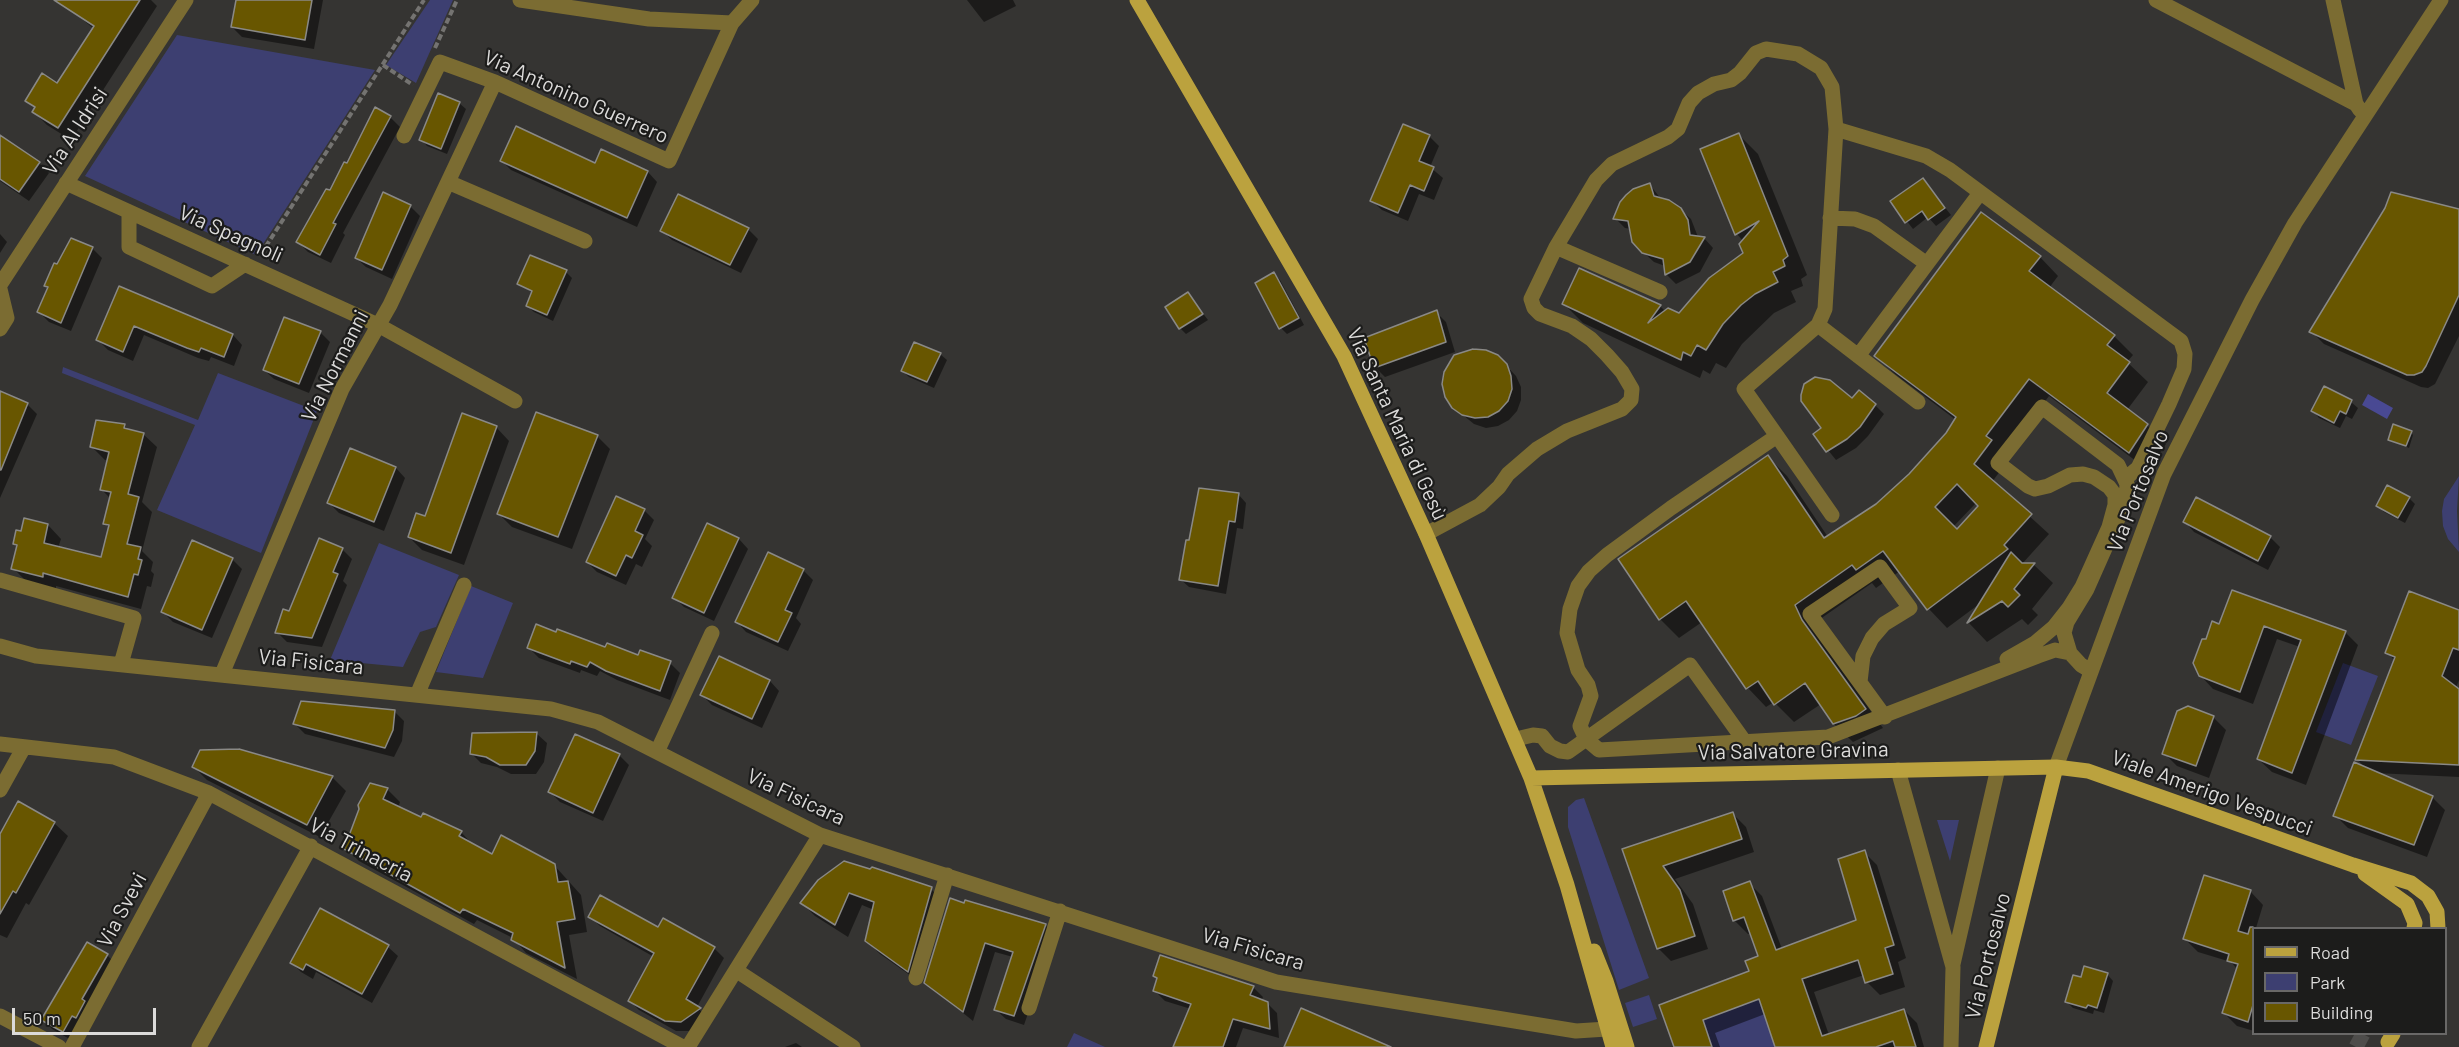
<!DOCTYPE html>
<html>
<head>
<meta charset="utf-8">
<style>
	body { margin:0 }
	#map { position:relative; width:2459px; height:1047px; overflow:hidden; background:#353432; font-family:Barlow,sans-serif }
	canvas { display:block }
	.legend { position:absolute; left:2252px; top:927px; width:195px; height:108px; box-sizing:border-box; background:#1c1c1b; border:2px solid #696867; margin:0; padding:8px 10px; list-style:none; font-size:18px; color:#dcdbda }
	.legend li { display:flex; align-items:center; gap:12px; height:30px }
	.legend b { width:30px; border:2px solid #696867 }
	.scale { position:absolute; left:12px; top:1008px; width:144px; height:27px; box-sizing:border-box; border:3px solid #dcdbda; border-top:0; padding-left:8px; font-size:18px; line-height:21px; white-space:nowrap; color:#dcdbda; -webkit-text-stroke:4px #1c1c1b; paint-order:stroke }
</style>
</head>
<body>
<div id="map">
<canvas width="2459" height="1047"></canvas>
<ul class="legend">
<li><b style="height:8px;background:#bba23e"></b>Road</li>
<li><b style="height:16px;background:#3d3f71"></b>Park</li>
<li><b style="height:16px;background:#685600"></b>Building</li>
</ul>
<div class="scale">50 m</div>
</div>
<script>
const ctx = document.querySelector('canvas').getContext('2d');
ctx.lineJoin = 'round';
function fill(path, color) { ctx.fillStyle = color; ctx.fill(path, 'evenodd'); }
const poly = rows => new Path2D(rows.map(r => 'M' + r).join(''));
function strokePath(path, color, width, dash) { ctx.strokeStyle = color; ctx.lineWidth = width; ctx.lineCap = dash ? 'butt' : 'round'; ctx.setLineDash(dash || []); ctx.stroke(path); }
function label(font, color, halo, rows, align = 'center') {
  ctx.font = font + ' Barlow,sans-serif'; ctx.lineWidth = 4.5; ctx.setLineDash([]); ctx.textBaseline = 'middle'; ctx.strokeStyle = halo; ctx.fillStyle = color; for (const [text, x, y, turn = 0] of rows) {
    ctx.save(); ctx.translate(x, y); ctx.rotate((+turn || 0) * Math.PI / 180); ctx.textAlign = isNaN(turn) ? turn : align; if (halo) ctx.strokeText(text, 0, 0); ctx.fillText(text, 0, 0); ctx.restore();
  }
}
const green = poly([
	[430,0,453,0,416,83,386,65],
	[177,35,375,70,256,255,85,176],
	[63,367,198,420,218,373,317,411,261,553,157,510,195,425,62,373],
	[2459,476,2457,511,2459,552,2448,539,2443,526,2442,511,2444,499],
	[379,543,459,575,436,627,420,632,403,667,330,660],
	[471,586,513,603,483,678,436,672],
	[2343,663,2378,676,2351,745,2316,732],
	[1584,798,1649,978,1619,990,1568,827,1568,807,1576,800],
	[1937,820,1959,820,1950,861],
	[1649,995,1657,1019,1633,1027,1625,1003],
	[1759,999,1775,1047,1712,1047,1703,1020],
	[1074,1033,1105,1047,1067,1047]
]);
const water = poly([
	[2368,394,2393,408,2387,419,2362,405]
]);
const shadow = poly([
	[75,0,151,0,157,6,71,140,47,125,34,112,36,109,27,100,58,85,94,29,70,9],
	[237,0,323,0,314,49,242,37,232,27],
	[967,0,1013,0,1016,6,984,22],
	[459,103,466,109,447,154,427,146,421,139],
	[390,117,400,127,343,233,345,235,331,263,308,252,298,242,347,165],
	[1739,135,1758,154,1807,275,1801,279,1803,286,1791,291,1796,302,1774,313,1742,344,1726,368,1716,363,1710,374,1703,370,1700,378,1583,323,1564,304,1660,306,1666,312,1679,315,1745,254,1743,241,1737,234,1702,150],
	[1429,136,1439,146,1430,167,1443,178,1434,200,1419,194,1408,221,1382,210,1372,201],
	[0,137,39,163,49,173,29,201,0,181],
	[602,151,648,172,657,182,637,227,511,170,501,160,596,165],
	[1923,180,1951,215,1936,226,1928,217,1913,229,1892,202],
	[1650,185,1661,199,1680,209,1691,219,1698,237,1704,238,1713,248,1700,272,1676,284,1666,274,1665,266,1654,262,1643,252,1631,229,1625,228,1615,218],
	[410,206,420,216,392,279,366,267,356,258],
	[2459,210,2459,336,2435,384,2428,388,2421,387,2324,344,2311,331],
	[748,229,758,239,741,273,672,240,662,231],
	[0,234,7,242,0,253],
	[72,240,92,248,102,258,71,331,49,322,39,312,49,288,46,285],
	[2040,257,2058,276,2049,288,2114,336,2133,355,2127,362,2148,382,2127,410,2147,425,2166,444,2148,470,2049,396,2005,455,2009,459,1992,482,2049,534,2022,564,2034,565,2053,583,2032,609,2038,615,2028,625,2022,619,1987,642,1969,623,1982,602,1947,628,1929,609,1900,571,1876,588,1872,583,1813,624,1820,640,1883,728,1853,742,1834,724,1821,704,1794,722,1774,702,1766,707,1748,688,1702,622,1679,638,1660,619,1768,457,1787,476,1828,537,1877,505,1910,475,1947,434,1956,420,1895,374,1876,356],
	[1977,502,1980,506,1957,531,1953,527],
	[566,272,572,278,553,321,534,312,527,306,533,293,519,284],
	[1274,274,1280,280,1304,325,1287,334,1281,328],
	[120,288,233,335,242,345,234,366,211,357,209,361,198,358,144,335,133,361,108,350,98,340],
	[1188,294,1208,320,1186,334,1180,328],
	[1436,312,1446,322,1455,352,1385,377,1375,367],
	[320,332,330,342,309,393,274,379,264,370],
	[940,354,947,360,934,388,909,377,902,371],
	[1497,356,1516,376,1521,387,1521,400,1517,411,1509,420,1498,426,1486,428,1474,424,1453,407],
	[1805,385,1875,405,1884,414,1868,436,1856,448,1836,460,1815,434,1823,429,1803,400,1802,390],
	[2324,388,2351,402,2358,408,2352,419,2346,416,2340,428,2319,418,2313,411],
	[0,393,27,404,37,414,0,498],
	[124,425,130,431,143,434,157,447,142,502,152,512,142,551,153,562,151,571,154,574,151,587,147,586,141,609,56,586,56,589,26,581,13,568,18,548,14,544,22,533,48,525,61,539,58,548,102,559,110,529,105,523,111,499,101,489,109,461,105,460,91,446],
	[496,427,509,441,464,565,422,550,409,537],
	[2411,432,2413,435,2409,448,2390,439],
	[597,436,610,449,572,549,512,527,499,514],
	[351,450,396,468,405,478,384,531,339,513,329,503],
	[1238,494,1246,503,1243,529,1237,528,1226,594,1189,587,1180,579],
	[2409,498,2415,504,2405,523,2384,512,2378,506],
	[644,510,654,520,645,539,652,546,642,567,636,564,626,585,597,572,587,562],
	[2185,522,2270,537,2280,547,2268,570,2194,532],
	[739,539,748,549,714,621,684,607,674,597],
	[320,540,342,549,352,559,343,581,347,585,322,647,287,642,277,632,290,613],
	[232,559,242,569,212,638,173,622,163,612],
	[803,570,813,580,796,618,801,624,788,651,746,632,737,622],
	[2233,591,2345,632,2358,645,2306,785,2272,772,2258,759,2300,647,2277,639,2253,704,2213,689,2200,675],
	[2459,612,2459,680,2456,688,2459,691,2459,777,2375,773,2432,797,2445,810,2427,857,2348,828,2335,815,2366,769,2357,759,2395,661,2387,652],
	[529,648,606,649,670,663,680,673,670,700,617,680,600,671,597,676,581,670,580,673,539,658],
	[720,658,770,681,779,691,762,728,712,705,702,695],
	[394,711,404,721,402,741,394,757,305,734,295,724],
	[2213,717,2226,730,2209,778,2177,766,2164,753],
	[474,734,537,734,547,743,544,762,536,774,511,774,497,767,481,763,471,753],
	[239,751,333,778,346,791,320,837,207,780,194,767],
	[619,755,629,765,603,821,560,802,550,792],
	[371,784,388,790,400,802,398,808,421,819,461,832,473,845,493,856,554,865,581,895,587,932,569,935,577,979,526,953,513,938,477,920,474,924,359,861,346,848],
	[1732,813,1746,827,1754,852,1675,879,1693,904,1708,949,1671,961,1658,948,1624,850],
	[54,823,68,836,29,905,26,903,7,938,0,935,0,837],
	[1864,852,1877,865,1906,958,1898,962,1905,987,1880,995,1867,982,1864,975,1814,992,1829,1035,1904,1010,1917,1023,1924,1047,1777,1047,1765,1014,1715,1033,1720,1047,1675,1047,1751,972,1760,957,1751,933,1748,934,1735,921,1725,892,1749,883,1762,896,1782,949,1858,921],
	[819,882,931,889,944,902,921,983,880,954,867,941,874,910,862,905,848,937,815,916,802,903],
	[2250,891,2263,905,2256,928,2254,928,2254,1031,2237,1026,2224,1013,2238,970,2231,962,2198,952,2185,939],
	[951,900,1045,925,1055,935,1024,1025,1006,1019,996,1010,1013,957,995,952,973,1021,926,983],
	[590,917,659,929,714,948,724,958,697,1007,709,1019,691,1031,676,1031,639,1010,630,1001,654,957,600,926],
	[388,947,398,956,372,1003,316,972,313,979,301,972,292,963],
	[107,955,117,965,73,1041,52,1029,43,1019],
	[2107,974,2113,981,2104,1013,2094,1010,2093,1014,2073,1008,2067,1002,2082,979],
	[1155,976,1253,987,1263,997,1261,1001,1267,1003,1277,1013,1279,1038,1243,1028,1236,1047,1175,1047,1191,1009,1165,1001,1155,991,1158,980],
	[796,1043,802,1047,785,1047]
]);
const building = poly([
	[54,0,140,0,58,128,32,112,35,107,25,101,42,73,57,83,94,26,54,0],
	[236,0,312,0,305,40,231,27,236,0],
	[438,93,460,102,441,149,419,140,438,93],
	[375,107,391,116,333,223,336,224,320,255,296,242,326,189,330,190,344,162,347,163,375,107],
	[1403,124,1430,135,1419,161,1434,167,1424,191,1410,185,1398,213,1370,201,1403,124],
	[516,126,595,163,601,149,648,171,627,218,500,161,516,126],
	[1739,133,1788,256,1783,260,1785,266,1773,272,1778,282,1755,294,1741,305,1723,324,1706,350,1697,345,1691,356,1683,352,1681,360,1562,304,1579,268,1661,305,1648,323,1668,308,1679,313,1709,278,1743,253,1739,244,1759,221,1735,235,1700,149,1739,133],
	[0,135,40,162,19,192,0,179,0,135],
	[1923,178,1945,208,1928,220,1922,211,1905,223,1890,201,1923,178],
	[1650,183,1654,196,1669,200,1681,208,1688,220,1690,235,1705,237,1690,262,1665,275,1663,259,1642,253,1632,242,1628,221,1613,219,1620,202,1626,195,1633,189,1650,183],
	[383,192,411,205,382,270,355,258,383,192],
	[2391,192,2459,209,2459,295,2426,366,2422,372,2414,375,2407,375,2309,332,2385,208,2391,192],
	[678,194,749,228,730,265,660,231,678,194],
	[1981,212,2041,256,2029,271,2115,335,2107,345,2130,362,2107,393,2148,424,2129,453,2029,379,1986,436,1992,440,1974,464,2032,514,2004,545,2008,549,1927,610,1883,551,1856,570,1852,565,1795,605,1802,620,1866,709,1856,716,1833,724,1805,683,1774,705,1758,681,1746,689,1686,601,1659,620,1618,559,1768,455,1824,538,1876,504,1909,474,1946,433,1956,417,1874,356,1981,212],
	[1957,484,1978,506,1957,529,1935,507,1957,484],
	[71,238,93,247,61,323,37,312,48,287,44,286,54,263,57,264,71,238],
	[530,255,567,270,547,315,526,306,532,291,517,284,530,255],
	[1274,272,1299,318,1279,329,1255,283,1274,272],
	[119,286,233,334,224,357,201,348,199,352,187,348,134,326,123,352,96,340,119,286],
	[1188,292,1203,314,1179,329,1165,307,1188,292],
	[1437,310,1446,342,1374,368,1364,338,1437,310],
	[284,317,321,331,299,384,263,370,284,317],
	[914,342,941,353,927,382,901,371,914,342],
	[1473,349,1486,350,1498,355,1507,364,1511,376,1512,389,1508,401,1499,411,1488,417,1475,418,1462,415,1452,408,1445,397,1442,384,1444,372,1454,355,1473,349],
	[1815,377,1830,380,1852,398,1859,390,1876,404,1860,427,1847,439,1826,452,1813,434,1821,428,1801,401,1801,395,1804,384,1815,377],
	[2324,386,2352,400,2346,414,2340,411,2334,423,2311,411,2324,386],
	[0,391,28,403,1,470,0,470,0,391],
	[536,412,598,435,558,537,497,514,536,412],
	[462,413,497,426,451,553,408,537,416,513,425,516,462,413],
	[96,420,125,424,124,428,144,433,128,494,139,497,127,544,141,547,138,559,142,560,138,575,134,574,128,597,43,573,43,577,11,569,17,545,13,544,16,530,21,531,24,518,48,524,44,543,101,557,109,525,103,524,111,492,100,490,109,452,90,447,96,420],
	[2393,424,2412,431,2406,446,2388,440,2393,424],
	[350,448,396,467,374,522,327,503,350,448],
	[2387,485,2410,497,2398,518,2376,506,2387,485],
	[1199,488,1239,493,1235,522,1229,521,1218,586,1179,580,1186,540,1189,540,1199,488],
	[616,496,645,509,635,531,643,535,632,558,626,555,616,576,586,562,616,496],
	[2196,497,2271,536,2258,561,2183,522,2196,497],
	[707,523,739,538,704,613,672,598,707,523],
	[319,538,343,548,333,572,338,574,312,638,275,633,283,609,289,611,319,538],
	[192,540,233,558,202,630,161,612,192,540],
	[768,552,804,569,785,610,792,613,778,642,735,622,768,552],
	[2011,552,2022,563,2035,563,2014,589,2020,595,2008,607,2002,601,1967,623,2011,552],
	[2232,590,2346,631,2292,773,2257,759,2301,640,2264,626,2240,692,2199,676,2193,663,2202,639,2206,639,2212,621,2219,624,2232,590],
	[2409,591,2459,610,2459,650,2453,648,2442,676,2459,689,2459,765,2355,760,2395,657,2385,653,2409,591],
	[536,624,556,632,557,629,605,647,607,643,638,655,640,650,671,661,660,691,606,671,590,662,587,667,571,661,570,664,527,648,536,624],
	[719,656,770,680,752,719,700,695,719,656],
	[301,701,395,710,393,730,385,748,293,724,301,701],
	[2188,706,2214,716,2196,766,2162,754,2177,711,2188,706],
	[537,732,535,751,526,765,500,765,486,757,470,754,472,733,537,732],
	[575,734,620,754,593,813,548,792,575,734],
	[239,749,333,776,307,825,192,767,200,750,239,749],
	[2354,762,2433,796,2414,845,2333,816,2354,762],
	[370,783,388,788,383,799,421,817,423,813,462,831,459,836,492,854,501,835,555,864,558,882,568,881,575,919,557,922,565,968,511,940,513,933,463,909,460,913,344,849,359,809,358,805,370,783],
	[18,801,55,822,16,893,13,891,0,914,0,834,18,801],
	[1733,812,1742,839,1663,866,1680,890,1695,936,1657,949,1622,849,1733,812],
	[1865,850,1894,945,1885,948,1893,974,1865,983,1858,960,1802,979,1822,1036,1904,1009,1916,1047,1895,1047,1893,1041,1876,1047,1775,1047,1759,999,1703,1020,1712,1047,1674,1047,1659,1005,1749,971,1745,961,1758,956,1744,917,1733,921,1723,891,1750,881,1776,950,1856,920,1838,859,1865,850],
	[844,861,870,869,872,867,932,887,908,972,865,941,874,902,849,893,835,925,800,903,818,880,844,861],
	[2204,875,2251,890,2238,931,2248,934,2250,927,2253,927,2253,1005,2248,1022,2222,1013,2238,964,2227,961,2229,954,2183,939,2204,875],
	[600,895,658,927,663,918,715,947,686,999,701,1008,681,1022,665,1021,628,1001,654,953,588,917,600,895],
	[950,898,964,903,965,900,1046,924,1014,1016,994,1010,1013,952,985,943,963,1012,924,983,950,898],
	[320,908,389,945,362,994,306,964,303,970,290,963,320,908],
	[87,942,108,954,82,999,85,1001,76,1018,72,1016,63,1032,41,1020,87,942],
	[1160,955,1254,986,1250,995,1268,1002,1270,1029,1233,1019,1223,1047,1173,1047,1191,1004,1153,991,1157,978,1153,976,1160,955],
	[2084,966,2108,973,2097,1008,2088,1005,2086,1008,2065,1002,2073,975,2081,977,2084,966],
	[1301,1008,1391,1047,1284,1047,1301,1008]
]);
const majorTunnel = poly([
	[2356,1047,2363,1034]
]);
const path = poly([
	[435,48,457,0],
	[383,65,413,85],
	[261,254,424,0]
]);
const minor = poly([
	[520,0,649,19,732,23],
	[2156,0,2356,104],
	[2333,0,2356,104,2360,110],
	[1836,129,1926,156,1950,170,2181,341,2185,354,2184,369,2169,404,2138,468,2126,478],
	[404,136,440,62,495,82,669,161,732,23,752,0],
	[448,182,585,241],
	[66,183,378,325,515,401],
	[129,212,129,247,212,286,245,264],
	[1830,218,1855,219,1874,226,1927,264],
	[1556,247,1660,292],
	[0,285,186,0],
	[0,289,7,318,0,329],
	[1818,325,1918,402],
	[1858,356,1980,193],
	[1777,436,1832,515],
	[1426,534,1480,505,1499,487,1508,474,1537,449,1567,431,1622,409,1631,400,1632,389,1622,372,1607,355,1591,339,1572,326,1540,314,1534,308,1531,299,1556,247,1596,180,1612,164,1668,137,1678,129,1689,103,1698,93,1714,84,1731,80,1740,73,1756,53,1766,49,1798,54,1821,68,1832,87,1836,129,1825,309,1818,325,1744,389,1777,436,1671,508,1607,555,1589,571,1578,586,1570,609,1567,633,1578,670,1588,685,1591,696,1580,726,1586,739,1599,750,1828,737,2038,656,2055,650,2070,653],
	[0,580,134,618,121,664],
	[0,646,36,656,551,709,598,722,820,835,1276,982,1576,1031,1607,1029],
	[2007,659,2035,643,2054,627,2069,608,2082,587,2109,527,2115,505,2115,495,2109,487,2094,477,2083,474,2070,475,2048,486,2035,489,2028,486,1998,463,2042,407,2118,465,2127,484,2126,500,2114,528,2087,589,2067,622,2064,633,2070,653,2081,665,2091,671],
	[222,674,342,389,390,305,495,82],
	[1860,682,1863,656,1872,638,1884,624,1910,608,1880,567,1810,614,1885,717],
	[417,695,464,585],
	[1516,739,1533,735,1542,736,1550,746,1560,751,1568,752,1690,665,1745,742],
	[0,744,114,757,209,793,683,1047],
	[657,752,712,633],
	[2056,767,2164,474,2252,300,2295,223,2441,0],
	[1898,770,1953,967,1951,1047],
	[0,790,24,747],
	[1953,964,1998,768],
	[737,971,853,1047],
	[916,978,947,875],
	[1029,1008,1060,911],
	[0,1016,59,1047],
	[72,1047,209,793],
	[199,1047,311,846],
	[688,1047,820,835]
]);
const major = poly([
	[1137,0,1344,356,1426,534,1531,778,1567,885,1613,1047],
	[1531,778,2056,767,2088,771,2353,865,2411,883,2428,896,2437,912,2438,928],
	[2365,874,2407,904,2415,923,2414,928],
	[1594,951,1606,981,1627,1047],
	[2388,1042,2393,1034],
	[1986,1047,2056,767]
]);
const streetNames = [
	["Via Antonino Guerrero",576,97,24],
	["Via Al Idrisi",75,131,-57],
	["Via Spagnoli",231,234,24],
	["Via Normanni",335,366,-63],
	["Via Santa Maria di Gesù",1397,424,65],
	["Via Portosalvo",2138,491,-68],
	["Via Fisicara",311,662,6],
	["Via Salvatore Gravina",1793,751,-1],
	["Viale Amerigo Vespucci",2212,793,20],
	["Via Fisicara",796,797,25],
	["Via Trinacria",361,850,28],
	["Via Svevi",122,910,-62],
	["Via Fisicara",1253,949,16],
	["Via Portosalvo",1988,956,-76]
];
fill(green, '#3d3f71');
fill(water, '#494993');
fill(shadow, '#0007');
fill(building, '#685600');
strokePath(building, '#8a8986', 1.5);
strokePath(majorTunnel, '#4e4d4b', 15, [15, 8]);
strokePath(path, '#747371', 4, [6, 3]);
strokePath(minor, '#7b6c32', 15);
strokePath(major, '#bba23e', 15);
label('21px', '#dcdbda', '#1c1c1b', streetNames);
</script>
</body>
</html>
